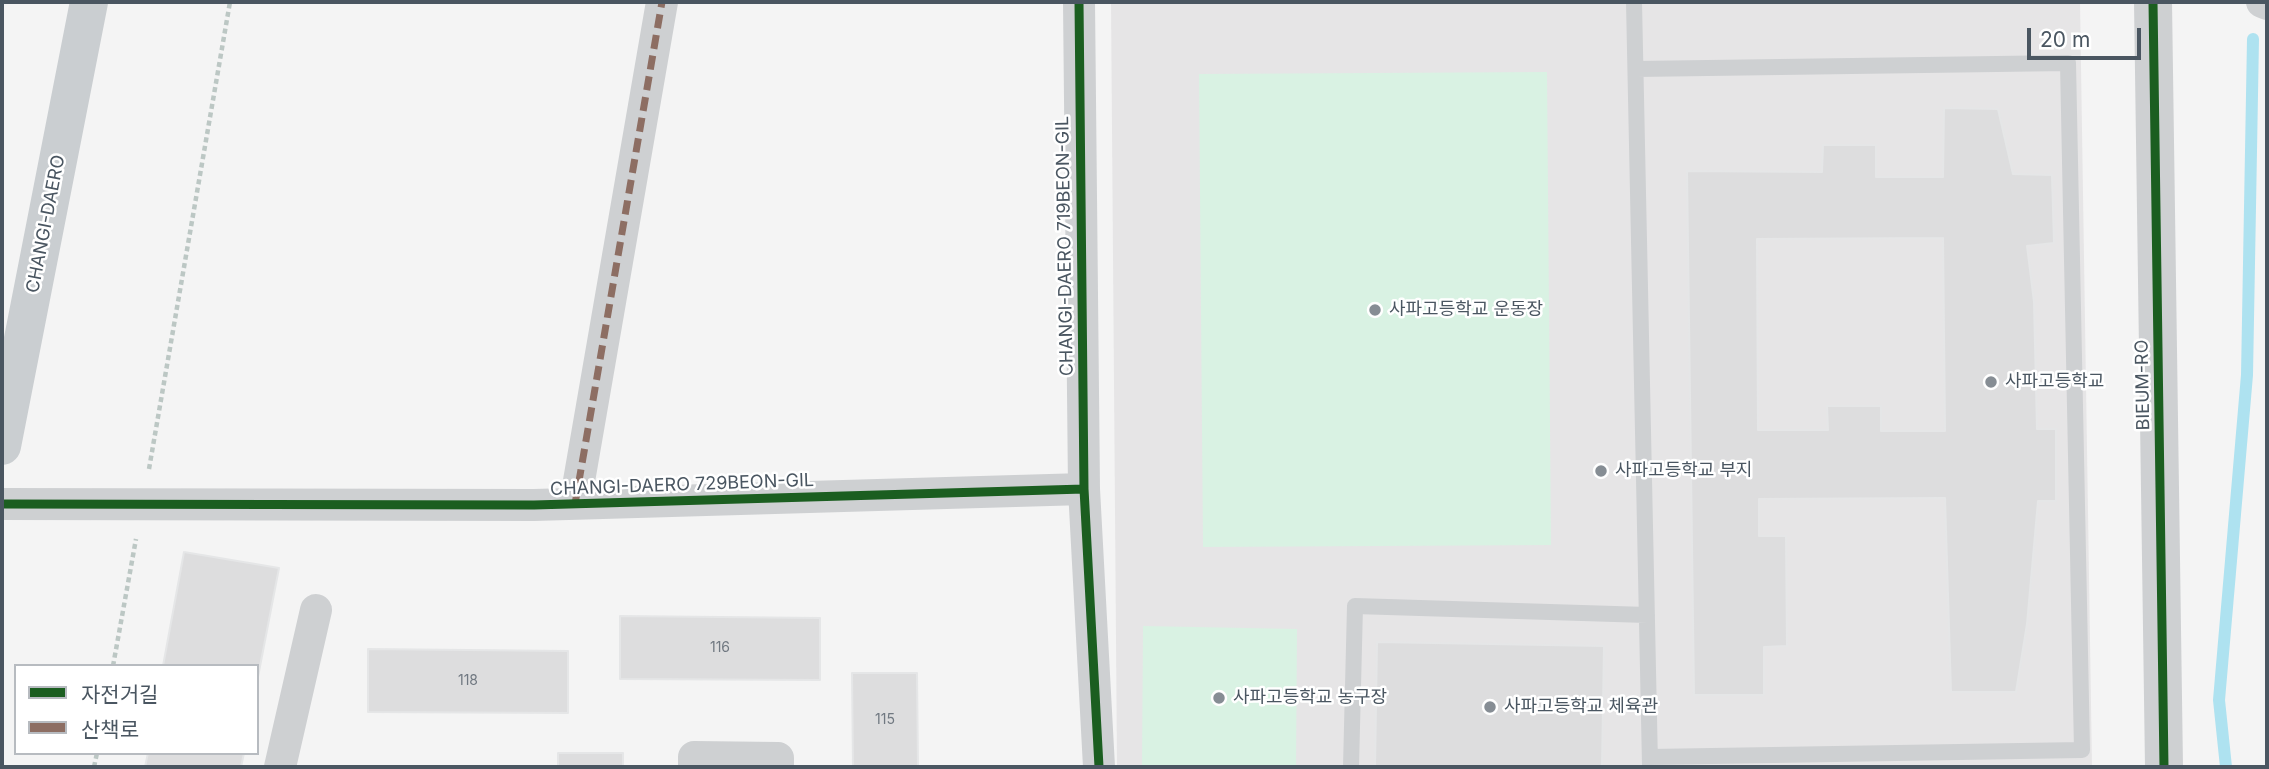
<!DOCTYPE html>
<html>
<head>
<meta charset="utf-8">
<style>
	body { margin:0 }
	#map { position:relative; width:2269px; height:769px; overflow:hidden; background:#f4f4f4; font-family:Inter,"Noto Sans KR",sans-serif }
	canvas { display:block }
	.frame { position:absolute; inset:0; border:4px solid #4a5661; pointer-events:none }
	.legend { position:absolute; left:14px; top:664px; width:245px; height:91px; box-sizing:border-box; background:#fff; border:2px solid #b7bbc0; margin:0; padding:9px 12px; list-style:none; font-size:21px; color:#4a5661 }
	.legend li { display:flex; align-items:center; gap:14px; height:35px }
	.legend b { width:35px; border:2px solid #b7bbc0 }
	.scale { position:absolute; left:2027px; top:28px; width:114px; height:32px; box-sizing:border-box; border:4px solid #4a5661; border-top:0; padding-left:9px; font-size:21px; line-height:24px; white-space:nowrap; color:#4a5661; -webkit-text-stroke:5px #fff; paint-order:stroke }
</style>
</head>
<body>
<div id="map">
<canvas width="2269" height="769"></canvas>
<div class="frame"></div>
<ul class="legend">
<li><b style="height:9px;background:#1b5e20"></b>자전거길</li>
<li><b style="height:9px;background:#8d6e63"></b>산책로</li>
</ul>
<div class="scale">20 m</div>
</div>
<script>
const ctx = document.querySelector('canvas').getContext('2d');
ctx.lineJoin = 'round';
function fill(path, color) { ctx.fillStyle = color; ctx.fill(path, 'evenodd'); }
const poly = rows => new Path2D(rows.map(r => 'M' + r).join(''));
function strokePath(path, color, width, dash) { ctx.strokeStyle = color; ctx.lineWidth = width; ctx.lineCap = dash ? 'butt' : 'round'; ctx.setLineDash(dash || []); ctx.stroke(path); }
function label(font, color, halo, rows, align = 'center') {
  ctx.font = font + ' Inter,"Noto Sans KR",sans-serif'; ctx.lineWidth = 5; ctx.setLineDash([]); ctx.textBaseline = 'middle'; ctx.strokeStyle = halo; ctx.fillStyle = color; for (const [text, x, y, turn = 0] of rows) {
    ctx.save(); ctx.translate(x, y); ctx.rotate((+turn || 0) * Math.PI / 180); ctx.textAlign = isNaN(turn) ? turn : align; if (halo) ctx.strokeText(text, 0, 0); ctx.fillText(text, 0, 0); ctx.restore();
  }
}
const education = poly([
	[1111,2,2080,2,2092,767,1117,767]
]);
const green = poly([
	[1547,72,1551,545,1203,547,1199,74],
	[1143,626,1297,629,1296,767,1142,767]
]);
const stream = poly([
	[2226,767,2219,700,2247,375,2253,39]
]);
const building = poly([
	[1944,108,1998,109,2013,174,2052,175,2054,243,2027,246,2034,302,2037,429,2056,429,2056,501,2038,501,2027,624,2016,692,1951,692,1945,498,1759,499,1759,536,1786,536,1787,646,1764,647,1764,695,1694,695,1687,171,1822,172,1823,145,1876,145,1876,177,1943,177,1944,108],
	[1943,238,1945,431,1881,431,1881,406,1827,406,1828,430,1758,430,1757,239,1943,238],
	[184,552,279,568,257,682,257,666,163,666,184,552],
	[620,616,820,618,820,680,620,679,620,616],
	[1377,642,1604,646,1602,767,1375,767,1377,642],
	[368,649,568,651,568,713,368,712,368,649],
	[852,673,917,673,918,767,853,767,852,673],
	[148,753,244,753,241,767,145,767,148,753],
	[558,753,623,753,623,767,558,767,558,753]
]);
const path = poly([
	[149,469,230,2],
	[113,666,136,539],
	[94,767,97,753]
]);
const service = poly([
	[1634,2,1650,765],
	[1636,69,2068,63,2082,750,1650,757],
	[1351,767,1355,606,1647,615]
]);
const minor = poly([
	[1079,2,1084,489,1099,767],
	[2262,2,2267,4],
	[2,504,534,505,1084,489],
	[575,504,662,2],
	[280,767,316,610],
	[694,767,694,757,778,758,778,767]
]);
const tertiary = poly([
	[2153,2,2164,767]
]);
const primary = poly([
	[2,446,89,2]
]);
const quiet = poly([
	[575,504,662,2]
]);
const cycleway = poly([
	[1079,2,1084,489,1099,767],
	[2153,2,2164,767],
	[2,504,534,505,1084,489]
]);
const markers = [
	[1375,310,7,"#868d94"],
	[1991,382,7,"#868d94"],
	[1601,471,7,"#868d94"],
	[1219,698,7,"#868d94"],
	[1490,707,7,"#868d94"]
];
const numberNames = [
	["116",720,648],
	["118",468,681],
	["115",885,720]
];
const streetNames = [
	["CHANGI-DAERO",46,224,-79],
	["CHANGI-DAERO 719BEON-GIL",1065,246,-91],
	["BIEUM-RO",2143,385,-91],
	["CHANGI-DAERO 729BEON-GIL",682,485,-2]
];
const poiNames = [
	["사파고등학교 운동장",1389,310],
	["사파고등학교",2005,382],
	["사파고등학교 부지",1615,471],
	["사파고등학교 농구장",1233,698],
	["사파고등학교 체육관",1504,707]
];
fill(education, '#e6e5e6');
fill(green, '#d9f2e3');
strokePath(stream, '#aee2f0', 12);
fill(building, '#ddddde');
strokePath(building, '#e5e6e7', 2);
strokePath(path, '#bcc7c4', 4.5, [5, 3.5]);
strokePath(service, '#ced0d2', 16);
strokePath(minor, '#ced0d2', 32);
strokePath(tertiary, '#ced0d2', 38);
strokePath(primary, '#caced1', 38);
strokePath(quiet, '#8d6e63', 7, [14, 7]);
strokePath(cycleway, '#1b5e20', 9);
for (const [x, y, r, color] of markers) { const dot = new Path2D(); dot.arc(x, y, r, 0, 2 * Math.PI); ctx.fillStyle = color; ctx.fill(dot); strokePath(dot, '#fff', 2.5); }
label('14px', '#707881', null, numberNames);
label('18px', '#4a5661', '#fff', streetNames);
label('18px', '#4a5661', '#fff', poiNames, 'left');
</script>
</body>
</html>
